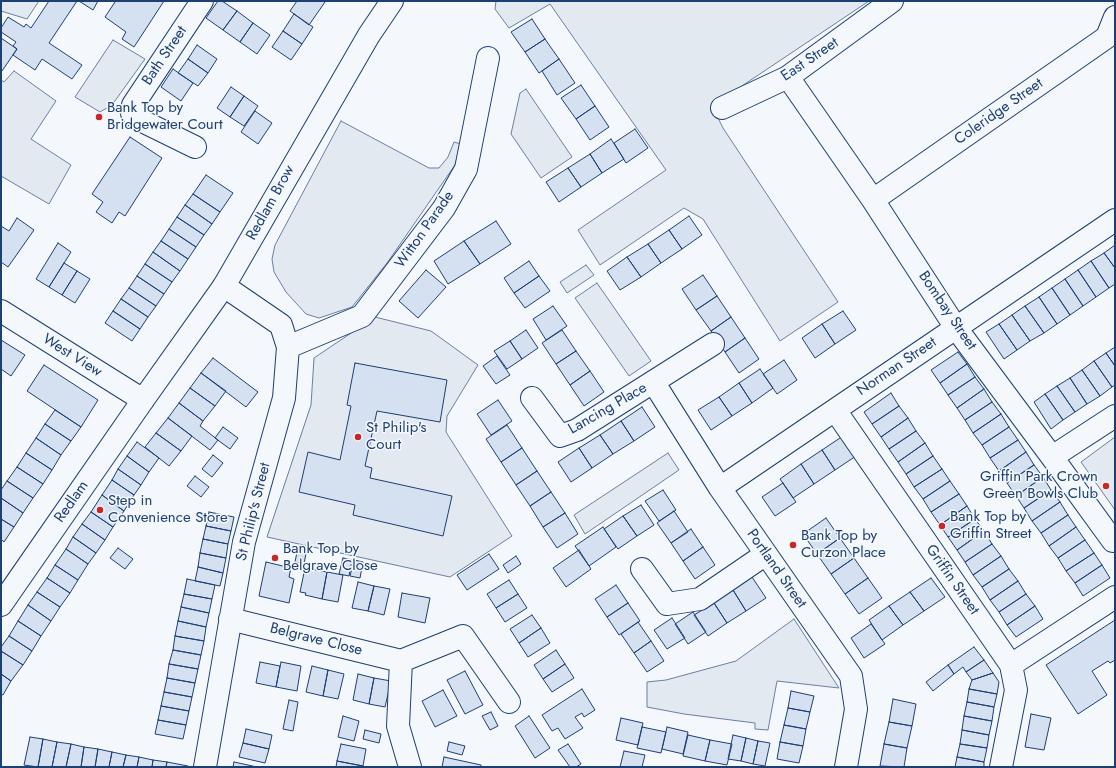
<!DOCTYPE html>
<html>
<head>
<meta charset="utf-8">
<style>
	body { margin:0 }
	#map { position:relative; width:1116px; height:768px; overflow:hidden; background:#f4f7fb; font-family:Jost,sans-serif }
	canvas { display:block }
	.frame { position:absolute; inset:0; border:2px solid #1d3f73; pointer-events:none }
</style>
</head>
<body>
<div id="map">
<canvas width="1116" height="768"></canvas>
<div class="frame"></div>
</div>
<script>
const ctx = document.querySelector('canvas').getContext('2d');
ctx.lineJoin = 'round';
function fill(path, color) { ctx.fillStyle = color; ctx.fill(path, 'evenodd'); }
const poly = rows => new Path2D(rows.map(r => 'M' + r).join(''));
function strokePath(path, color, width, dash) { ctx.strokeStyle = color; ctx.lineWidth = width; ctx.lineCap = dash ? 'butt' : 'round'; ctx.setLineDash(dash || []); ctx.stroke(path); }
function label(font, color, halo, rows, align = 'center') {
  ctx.font = font + ' Jost,sans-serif'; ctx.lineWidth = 3; ctx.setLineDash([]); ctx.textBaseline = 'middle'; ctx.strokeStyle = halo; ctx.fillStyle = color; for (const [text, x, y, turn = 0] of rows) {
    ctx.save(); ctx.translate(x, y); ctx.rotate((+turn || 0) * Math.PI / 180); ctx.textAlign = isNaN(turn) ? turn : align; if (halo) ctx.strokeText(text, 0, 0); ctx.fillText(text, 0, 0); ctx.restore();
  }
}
const green = poly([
	[1,1,39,1,27,19,1,11,1,1],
	[496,1,869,1,712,106,723,128,838,302,780,341,703,219,684,208,600,265,578,230,666,170,550,4,509,28,495,9,496,1],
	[113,40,145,59,112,105,100,112,75,97,113,40],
	[14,71,56,101,31,139,71,165,49,204,1,176,1,80,4,82,14,71],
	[526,89,572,157,541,178,511,134,520,93,526,89],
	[341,121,429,168,439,168,448,157,454,142,461,144,455,165,387,263,352,307,319,318,306,314,286,292,274,272,272,259,275,245,341,121],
	[586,265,594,275,567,293,560,282,586,265],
	[597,283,651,361,629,376,575,298,597,283],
	[375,317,431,331,478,365,447,416,446,432,512,536,450,577,267,537,311,405,314,358,375,317],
	[1115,437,1115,510,1081,462,1115,437],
	[668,453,679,470,585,534,574,515,668,453],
	[794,619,839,688,777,681,768,730,755,729,755,723,684,714,647,707,647,682,666,680,736,661,794,619]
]);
const building = poly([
	[49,1,77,1,49,43,82,65,72,79,42,59,35,70,13,55,17,49,13,46,16,42,1,32,1,28,8,17,24,27,26,24,31,28,49,1],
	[79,1,98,1,93,10,79,1],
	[114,1,164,1,134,47,122,39,126,32,105,17,115,2,114,1],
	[218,1,222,1,237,11,223,30,206,18,218,1],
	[297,1,323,1,325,2,309,25,290,11,297,1],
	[237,11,253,23,240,42,223,30,237,11],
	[294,14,313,27,302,44,283,31,294,14],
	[532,19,545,39,525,52,511,32,532,19],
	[253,23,270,35,257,54,240,42,253,23],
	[283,31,302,44,291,60,272,47,283,31],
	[1,38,17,49,2,71,1,70,1,38],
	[545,39,559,59,539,73,525,52,545,39],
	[197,45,217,59,208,73,188,59,197,45],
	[188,59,208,73,198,86,178,73,188,59],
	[559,59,575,83,557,95,542,71,559,59],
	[173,69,193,83,181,101,161,87,173,69],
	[581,85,595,106,576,119,561,98,581,85],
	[231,87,244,96,230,117,217,108,231,87],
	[244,96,258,106,244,126,230,117,244,96],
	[595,106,609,127,590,140,576,119,595,106],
	[255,111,272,123,258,144,241,132,255,111],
	[635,129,648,148,626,163,614,143,635,129],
	[130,137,162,158,125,216,119,212,112,223,96,212,103,202,92,194,130,137],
	[611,139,624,159,602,173,590,154,611,139],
	[590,154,602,173,581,187,568,168,590,154],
	[568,168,581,187,559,202,546,182,568,168],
	[206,175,233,193,220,212,193,194,206,175],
	[193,194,220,212,212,224,185,205,193,194],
	[185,205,212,224,204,235,177,217,185,205],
	[689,216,702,235,682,249,669,230,689,216],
	[177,217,204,235,196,247,169,229,177,217],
	[17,218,34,230,8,267,1,262,1,226,9,231,17,218],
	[496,221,511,244,480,264,464,241,496,221],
	[169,229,196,247,188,259,161,241,169,229],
	[669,230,682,249,661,263,648,244,669,230],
	[161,241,188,259,180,271,153,252,161,241],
	[464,241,480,264,448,284,434,261,464,241],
	[58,243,71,252,49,287,36,279,58,243],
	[648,244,661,263,641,277,627,257,648,244],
	[1115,245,1115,268,1104,253,1115,245],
	[153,252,180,271,172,282,145,264,153,252],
	[1104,253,1115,268,1115,284,1109,288,1091,261,1104,253],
	[627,257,641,277,620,290,607,271,627,257],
	[529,261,539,276,514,293,504,278,529,261],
	[1091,261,1109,288,1096,297,1078,270,1091,261],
	[64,263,77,271,62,295,49,287,64,263],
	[145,264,172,282,164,294,137,276,145,264],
	[426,270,446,287,418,318,399,301,426,270],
	[1078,270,1096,297,1083,306,1065,279,1078,270],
	[77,271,90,279,75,303,62,295,77,271],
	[703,275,717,296,696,310,682,289,703,275],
	[137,276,164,294,156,306,129,288,137,276],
	[539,276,550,291,525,308,514,293,539,276],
	[1065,279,1083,306,1070,315,1052,288,1065,279],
	[129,288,156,306,148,317,121,299,129,288],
	[1052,288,1070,315,1057,324,1039,297,1052,288],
	[717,296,731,317,711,331,696,310,717,296],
	[1039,297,1057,324,1044,333,1025,306,1039,297],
	[121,299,148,317,140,329,113,311,121,299],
	[553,306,567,326,546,340,533,319,553,306],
	[1025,306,1044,333,1030,341,1012,315,1025,306],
	[113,311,140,329,132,341,105,323,113,311],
	[843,311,856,330,835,344,822,324,843,311],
	[1012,315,1030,341,1017,350,999,324,1012,315],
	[731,317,745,338,725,352,711,331,731,317],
	[822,324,835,344,815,358,802,338,822,324],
	[999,324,1017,350,1004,359,986,332,999,324],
	[526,330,538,348,522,359,510,341,526,330],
	[562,330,576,351,556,364,542,343,562,330],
	[745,338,759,359,739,373,725,352,745,338],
	[1,340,25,355,11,376,1,369,1,340],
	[510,341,522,359,507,369,494,351,510,341],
	[1115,347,1115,366,1106,353,1115,347],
	[576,351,590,371,570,385,556,364,576,351],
	[958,352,967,364,940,383,931,370,958,352],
	[1106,353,1115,366,1115,385,1112,387,1094,361,1106,353],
	[497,356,510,375,496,384,483,366,497,356],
	[213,358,258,392,246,407,201,373,213,358],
	[784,360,797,380,777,394,763,374,784,360],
	[1094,361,1112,387,1100,396,1082,370,1094,361],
	[355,363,447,380,440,422,377,411,365,466,372,468,370,478,452,496,443,536,353,515,355,505,299,492,308,452,340,460,351,406,347,405,355,363],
	[967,364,975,377,948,395,940,383,967,364],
	[44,365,98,400,81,427,27,391,44,365],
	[760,369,773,388,752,403,739,383,760,369],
	[1082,370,1100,396,1087,404,1070,378,1082,370],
	[590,371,604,392,584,406,570,385,590,371],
	[201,373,226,391,215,406,190,388,201,373],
	[975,377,984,389,957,408,948,395,975,377],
	[1070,378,1087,404,1075,412,1057,386,1070,378],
	[739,383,752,403,732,416,719,397,739,383],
	[1057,386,1075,412,1063,420,1045,394,1057,386],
	[190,388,215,406,203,421,179,403,190,388],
	[984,389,992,402,965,420,957,408,984,389],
	[891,393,899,406,872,424,864,412,891,393],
	[1045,394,1063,420,1051,429,1034,402,1045,394],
	[719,397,732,416,711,430,698,410,719,397],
	[498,400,512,421,491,435,477,414,498,400],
	[992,402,1001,414,973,433,965,420,992,402],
	[179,403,203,421,200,426,218,440,210,450,168,418,179,403],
	[899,406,908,418,881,437,872,424,899,406],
	[642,407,655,427,634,441,621,421,642,407],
	[55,410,81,427,71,441,45,424,55,410],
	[1001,414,1009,427,982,445,973,433,1001,414],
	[168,418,192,436,181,451,156,433,168,418],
	[908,418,916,431,889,449,881,437,908,418],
	[621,421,634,441,613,454,600,435,621,421],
	[45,424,71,441,61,455,36,438,45,424],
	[507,425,522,448,501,462,486,439,507,425],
	[223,427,238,438,230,449,215,438,223,427],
	[1009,427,1018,440,990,458,982,445,1009,427],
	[916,431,925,443,898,462,889,449,916,431],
	[156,433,181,451,169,466,145,447,156,433],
	[600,435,613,454,592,468,579,448,600,435],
	[843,436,856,456,835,470,822,450,843,436],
	[36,438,61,455,52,470,26,453,36,438],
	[1018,440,1026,452,999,471,990,458,1018,440],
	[137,442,159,458,149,472,127,456,137,442],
	[925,443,933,456,906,474,898,462,925,443],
	[522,448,537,471,516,485,501,462,522,448],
	[579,448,592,468,571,482,558,462,579,448],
	[822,450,835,470,814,484,801,464,822,450],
	[1026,452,1034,465,1007,483,999,471,1026,452],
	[26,453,52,470,43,484,17,467,26,453],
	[213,455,223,463,212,477,202,469,213,455],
	[127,456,149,472,141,485,118,469,127,456],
	[933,456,942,469,914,487,906,474,933,456],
	[801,464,814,484,793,498,780,479,801,464],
	[1034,465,1043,477,1016,496,1007,483,1034,465],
	[17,467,43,484,33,498,7,481,17,467],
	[118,469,141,485,134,495,112,480,118,469],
	[942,469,950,481,923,499,914,487,942,469],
	[537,471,551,492,530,506,516,485,537,471],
	[195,476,209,487,201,497,187,486,195,476],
	[1043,477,1051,490,1024,508,1016,496,1043,477],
	[112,480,134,495,124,511,102,495,112,480],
	[7,481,33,498,23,513,1,498,1,490,7,481],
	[950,481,959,494,931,512,923,499,950,481],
	[783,483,796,502,775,516,762,497,783,483],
	[663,490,676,510,659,521,645,501,663,490],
	[1051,490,1060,502,1032,521,1024,508,1051,490],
	[551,492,565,513,543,527,530,506,551,492],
	[959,494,967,506,940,525,931,512,959,494],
	[102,495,124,511,113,527,91,512,102,495],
	[1,498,23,513,14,527,1,519,1,498],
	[1060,502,1068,515,1041,533,1032,521,1060,502],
	[641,505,654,525,637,536,623,516,641,505],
	[967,506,975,519,948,537,940,525,967,506],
	[674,511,688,532,671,543,657,523,674,511],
	[91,512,113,527,105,540,82,524,91,512],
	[209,512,234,517,231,531,206,526,209,512],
	[565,513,578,534,557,548,543,527,565,513],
	[1068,515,1076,527,1049,546,1041,533,1068,515],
	[623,516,637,536,618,549,604,529,623,516],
	[826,518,840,538,817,554,803,534,826,518],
	[1,519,14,527,4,542,1,539,1,519],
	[975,519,984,531,957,550,948,537,975,519],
	[82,524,105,540,96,553,73,537,82,524],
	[206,526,231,531,228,544,203,539,206,526],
	[603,527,616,547,589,566,575,546,603,527],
	[1076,527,1085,540,1058,558,1049,546,1076,527],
	[691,529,703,547,683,561,671,543,691,529],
	[984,531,992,544,965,562,957,550,984,531],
	[73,537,96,553,88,564,66,549,73,537],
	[840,538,854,558,831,574,817,554,840,538],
	[203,539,228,544,226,558,200,553,203,539],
	[1085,540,1094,553,1066,571,1058,558,1085,540],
	[992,544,1001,556,973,575,965,562,992,544],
	[298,547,307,548,304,564,295,562,298,547],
	[703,547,715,565,695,579,683,561,703,547],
	[118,548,133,559,125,569,110,558,118,548],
	[66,549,88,564,78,580,55,565,66,549],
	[579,550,591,569,566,587,553,568,579,550],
	[200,553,226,558,223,573,198,567,200,553],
	[1094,553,1102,565,1075,583,1066,571,1094,553],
	[489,554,499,569,467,590,457,575,489,554],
	[516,556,521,564,508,573,503,565,516,556],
	[1001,556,1009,569,982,587,973,575,1001,556],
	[343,558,352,560,349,576,339,574,343,558],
	[854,558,868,578,845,594,831,574,854,558],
	[354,560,363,562,360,578,350,576,354,560],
	[266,562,291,568,289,577,294,579,289,603,259,596,266,562],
	[55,565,78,580,70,593,47,578,55,565],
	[1102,565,1110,578,1083,596,1075,583,1102,565],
	[198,567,223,573,220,586,195,581,198,567],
	[305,568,327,572,322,599,305,595,306,593,300,592,305,568],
	[1009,569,1018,581,990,600,982,587,1009,569],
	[327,572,343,575,338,602,322,599,327,572],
	[752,577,766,598,746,611,733,590,752,577],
	[47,578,70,593,60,607,37,592,47,578],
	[868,578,882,598,859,614,845,594,868,578],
	[931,578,945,597,924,611,910,592,931,578],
	[187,579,215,585,212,599,184,594,187,579],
	[509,580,518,594,496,608,487,594,509,580],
	[1018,581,1026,594,999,612,990,600,1018,581],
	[358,582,374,586,368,611,352,608,358,582],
	[616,585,628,603,607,617,595,599,616,585],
	[374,586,390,589,384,615,368,611,374,586],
	[733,590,746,611,727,623,714,603,733,590],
	[37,592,60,607,51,621,28,605,37,592],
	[910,592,924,611,903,625,889,606,910,592],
	[402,593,430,598,425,623,398,617,402,593],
	[184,594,212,599,209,613,181,607,184,594],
	[518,594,527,608,505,622,496,608,518,594],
	[1026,594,1035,606,1007,625,999,612,1026,594],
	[628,603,640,621,619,635,607,617,628,603],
	[714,603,727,623,708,636,694,615,714,603],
	[28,605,51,621,41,636,18,621,28,605],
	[889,606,903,625,882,640,869,620,889,606],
	[1035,606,1043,619,1016,637,1007,625,1035,606],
	[181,607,209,613,206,627,178,621,181,607],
	[693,612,706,632,688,644,675,624,693,612],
	[532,615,541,628,519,643,510,629,532,615],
	[672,618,685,638,667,649,654,630,672,618],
	[1115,620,1115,660,1110,663,1108,661,1092,671,1107,695,1078,714,1046,665,1115,620],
	[18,621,41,636,32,651,9,636,18,621],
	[178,621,206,627,204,641,175,636,178,621],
	[638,622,651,641,634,653,621,634,638,622],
	[871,624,885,644,864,658,851,638,871,624],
	[541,628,550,643,528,657,519,643,541,628],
	[9,636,32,651,23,665,1,651,1,647,9,636],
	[175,636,204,641,201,655,173,650,175,636],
	[651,641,664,661,647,672,634,653,651,641],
	[974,647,984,660,966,672,963,667,954,674,948,665,974,647],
	[173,650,201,655,198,669,169,664,173,650],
	[556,650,565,664,543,679,534,665,556,650],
	[1,651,23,665,11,681,1,674,1,651],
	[984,660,993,673,972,680,966,672,984,660],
	[260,662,280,666,276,687,256,683,260,662],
	[281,662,301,666,297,691,276,687,281,662],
	[169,664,198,669,195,683,167,678,169,664],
	[565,664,574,678,552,692,543,679,565,664],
	[948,665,954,674,933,691,926,682,948,665],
	[312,666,328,670,323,696,306,692,312,666],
	[328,670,344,674,338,699,323,696,328,670],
	[465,671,483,705,465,714,447,680,465,671],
	[993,673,999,682,997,694,969,689,972,680,993,673],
	[1,674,11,681,3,695,1,694,1,674],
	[358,674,374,678,369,704,353,700,358,674],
	[167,678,195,683,192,697,164,692,167,678],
	[374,678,391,681,385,707,369,704,374,678],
	[582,689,595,710,584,717,582,713,575,717,583,728,565,739,558,728,552,731,542,715,582,689],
	[969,689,997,694,994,707,967,702,969,689],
	[443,690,457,716,435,727,422,701,443,690],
	[791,691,814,696,810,712,788,708,791,691],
	[164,692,192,697,189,711,161,706,164,692],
	[893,699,916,704,912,726,889,722,893,699],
	[289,700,298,702,293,731,283,729,289,700],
	[967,702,994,707,992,721,964,716,967,702],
	[161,706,189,711,186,725,158,720,161,706],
	[788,708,810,712,806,729,784,725,788,708],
	[491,712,498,726,490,730,482,716,491,712],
	[1031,714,1051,718,1044,750,1025,747,1031,714],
	[343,716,359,721,354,741,338,737,343,716],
	[529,716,550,748,535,758,515,726,529,716],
	[964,716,992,721,989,735,962,730,964,716],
	[621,718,643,723,638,745,616,740,621,718],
	[158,720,186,725,183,739,155,734,158,720],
	[889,722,912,726,907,748,884,744,889,722],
	[784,725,806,729,803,746,780,742,784,725],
	[642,727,666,732,661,753,637,748,642,727],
	[667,727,688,732,683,754,662,749,667,727],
	[246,729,272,735,269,749,243,743,246,729],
	[365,730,381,734,379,743,363,739,365,730],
	[962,730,989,735,987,748,960,744,962,730],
	[688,735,710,740,705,761,683,756,688,735],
	[733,735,746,738,741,761,728,759,733,735],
	[30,737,43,739,38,767,24,765,30,737],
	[746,738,758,741,753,764,741,761,746,738],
	[43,739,57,742,52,767,38,767,43,739],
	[710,740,732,744,727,765,705,761,710,740],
	[758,741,770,743,765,766,753,764,758,741],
	[57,742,71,744,66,767,52,767,57,742],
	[449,742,465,746,462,755,447,751,449,742],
	[780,742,803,746,799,763,777,759,780,742],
	[243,743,269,749,265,763,239,757,243,743],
	[71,744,84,747,81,767,66,767,71,744],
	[341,744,366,749,363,766,337,761,341,744],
	[568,744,581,764,576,767,570,767,558,750,568,744],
	[884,744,907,748,904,767,880,766,884,744],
	[960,744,987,748,984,762,957,757,960,744],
	[84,747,98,749,95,767,81,767,84,747],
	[98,749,112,752,109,767,95,767,98,749],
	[624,751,645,755,642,767,620,767,624,751],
	[112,752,126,755,123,767,109,767,112,752],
	[126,755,139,757,137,767,123,767,126,755],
	[139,757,153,760,152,767,137,767,139,757],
	[444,757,481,765,481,767,442,767,444,757],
	[957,757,984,762,984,767,955,767,957,757],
	[153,760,167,762,166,767,152,767,153,760],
	[337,761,363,766,363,767,336,767,337,761],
	[167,762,188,766,188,767,166,767,167,762],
	[234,762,257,767,233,767,234,762]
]);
const minor = poly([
	[788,77,873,200,956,328,1052,457,1113,541],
	[722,108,788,77,892,1],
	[195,147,138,119,132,113,133,105,202,1],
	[873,200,1107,37,1115,17],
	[1,311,143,400],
	[288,347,362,316,444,208,466,169,488,58],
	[654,383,720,488,851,676,856,709,846,767],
	[532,398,560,436,577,430,713,344],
	[835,410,1011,665,1016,690,1001,767],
	[1052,457,1115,416],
	[720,488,1115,220],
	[642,569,667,604,700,599,766,554],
	[230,619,401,661,463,636,509,702],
	[401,661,398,726,410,767],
	[1011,665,1115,597],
	[205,767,244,542,284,398,288,347,281,325,224,286]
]);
const major = poly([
	[1,605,143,400,224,286,369,35,392,1]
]);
const markers = [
	[99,117,4,"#c62828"],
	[358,437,4,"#c62828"],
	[1106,486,4,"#c62828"],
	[100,510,4,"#c62828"],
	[942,526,4,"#c62828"],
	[793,545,4,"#c62828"],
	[275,558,4,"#c62828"]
];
const streetNames = [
	["Bath Street",165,56,-56],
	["East Street",810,60,-34],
	["Coleridge Street",999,112,-35],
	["Redlam Brow",271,203,-61],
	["Witton Parade",425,230,-55],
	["Bombay Street",947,311,56],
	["West View",72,356,32],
	["Norman Street",897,367,-34],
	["Lancing Place",608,409,-30],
	["Redlam",72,502,-55],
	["St Philip's Street",254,512,-76],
	["Portland Street",776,569,55],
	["Griffin Street",952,580,55],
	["Belgrave Close",316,640,14]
];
const poiNames = [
	["Bank Top by",107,108],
	["Bridgewater Court",107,125],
	["St Philip's",366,428],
	["Court",366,445],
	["Griffin Park Crown",1098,477,"right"],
	["Green Bowls Club",1098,494,"right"],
	["Step in",108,501],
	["Convenience Store",108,518],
	["Bank Top by",950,517],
	["Griffin Street",950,534],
	["Bank Top by",801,536],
	["Curzon Place",801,553],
	["Bank Top by",283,549],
	["Belgrave Close",283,566]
];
fill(green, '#e3e9f0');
strokePath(green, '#687fa3', 1);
fill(building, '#d5e0f0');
strokePath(building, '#1d3f73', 1);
strokePath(minor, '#1d3f73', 24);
strokePath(major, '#1d3f73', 24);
strokePath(minor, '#f4f7fb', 22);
strokePath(major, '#f4f7fb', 22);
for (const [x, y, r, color] of markers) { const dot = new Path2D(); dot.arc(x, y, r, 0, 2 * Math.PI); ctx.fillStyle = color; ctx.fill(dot); strokePath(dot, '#f4f7fb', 1.5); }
label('15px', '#1d3f73', '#f4f7fb', streetNames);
label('15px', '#1d3f73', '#f4f7fb', poiNames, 'left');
</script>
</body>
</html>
